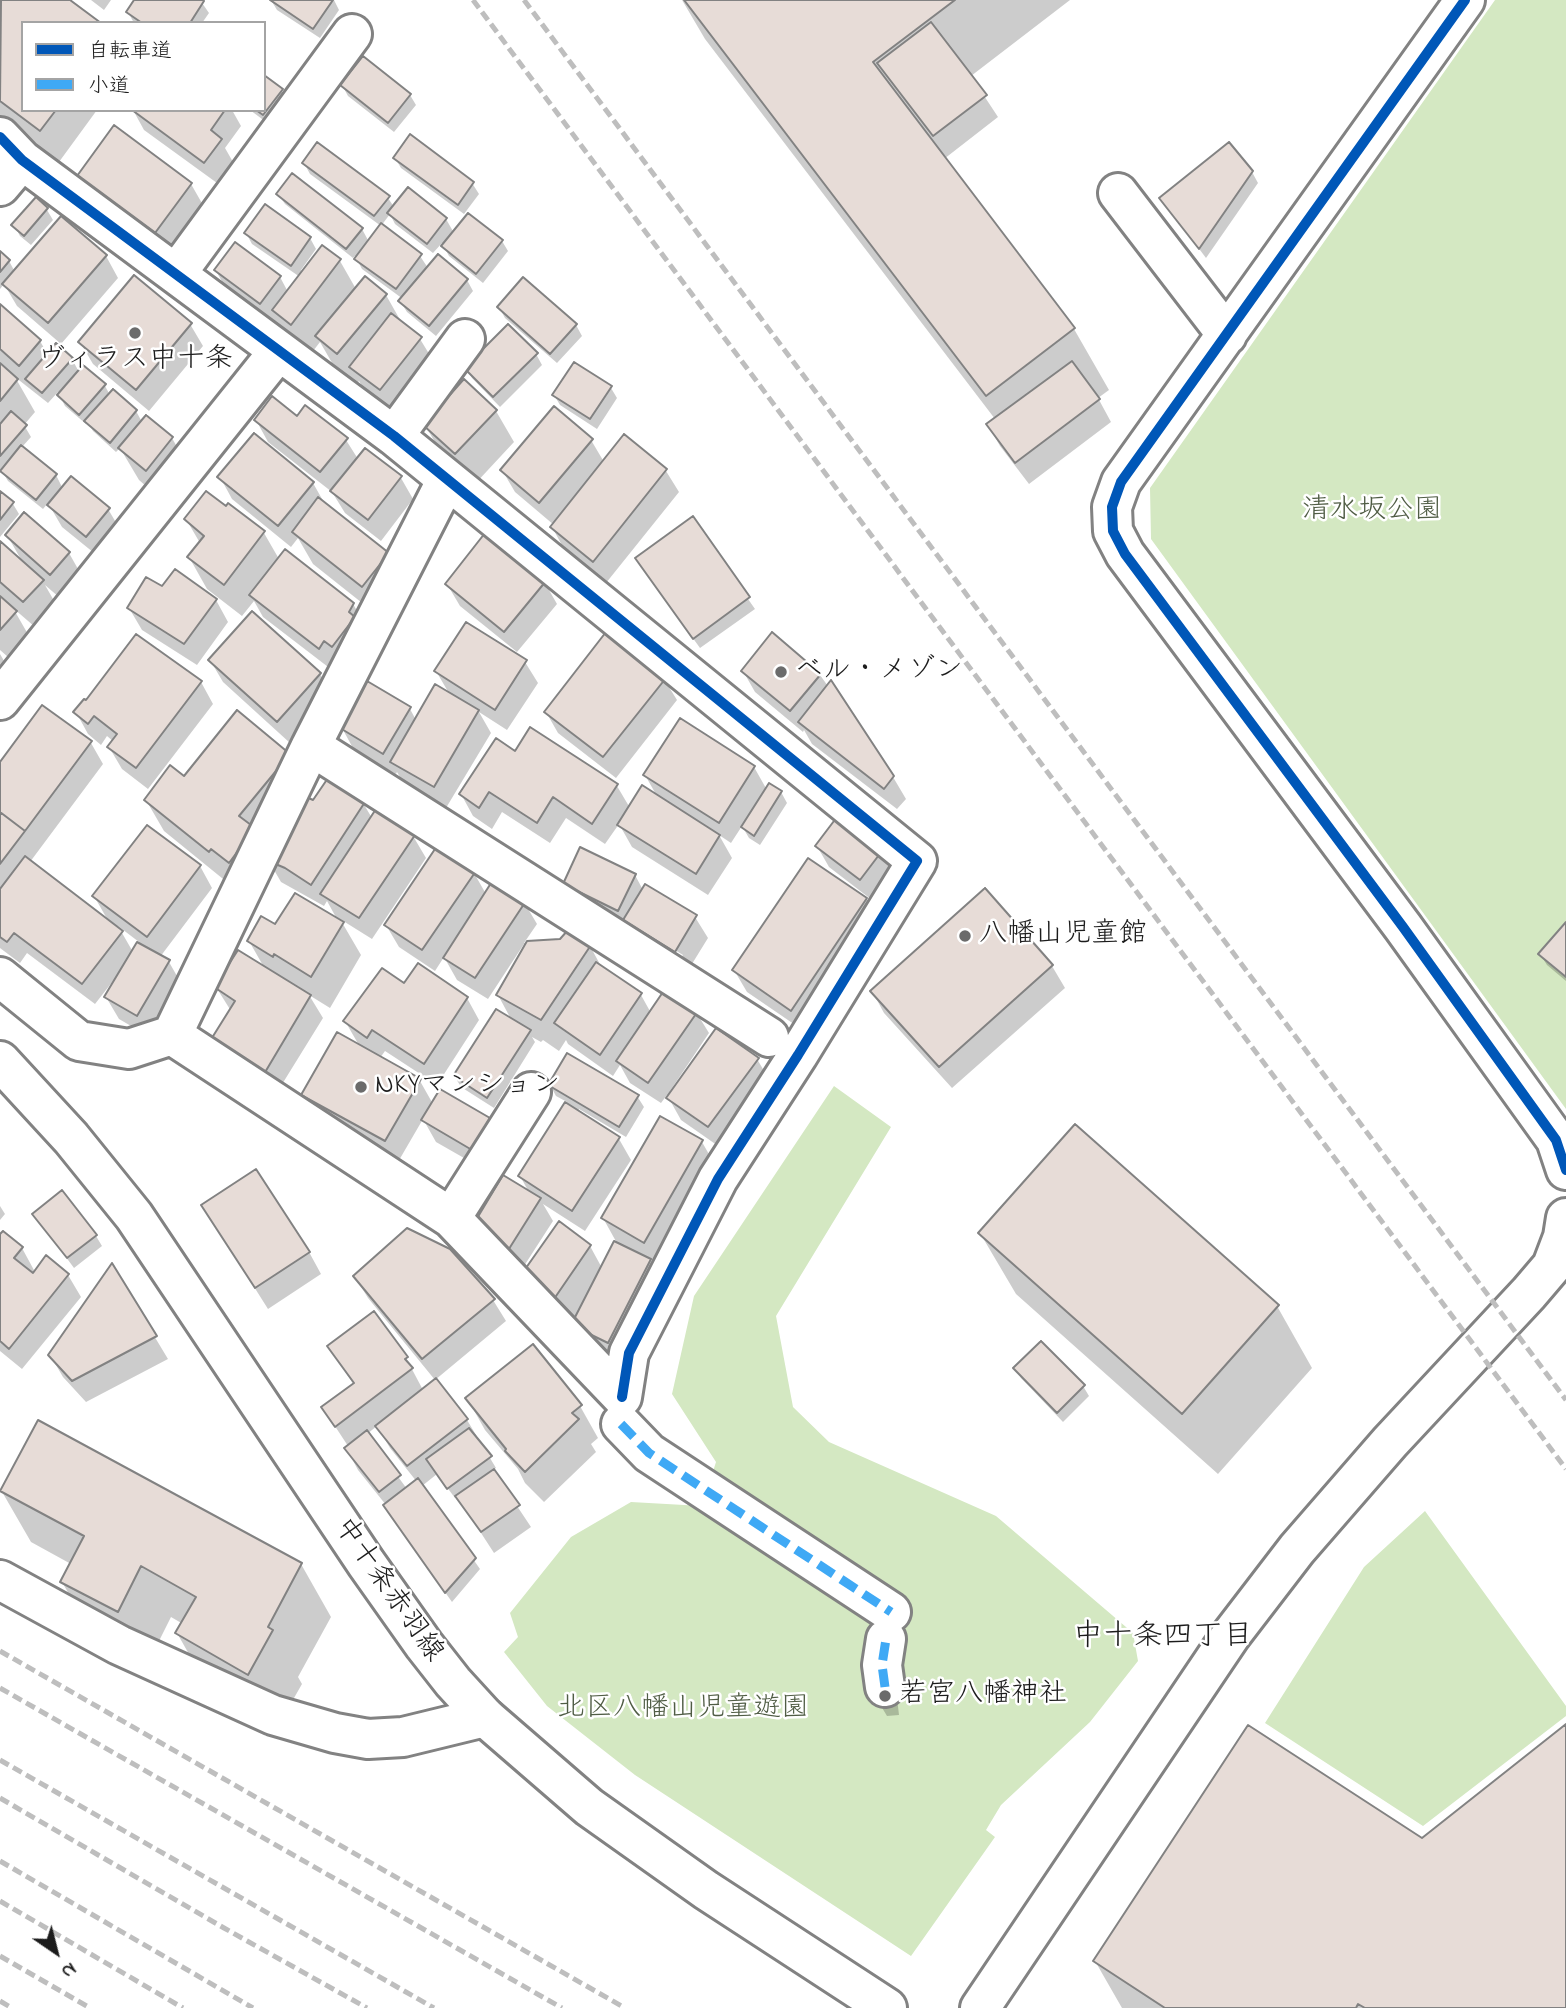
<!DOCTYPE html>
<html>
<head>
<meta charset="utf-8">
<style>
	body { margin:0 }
	#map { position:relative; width:1566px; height:2008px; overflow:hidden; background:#fff; font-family:"Indie Flower","Klee One",sans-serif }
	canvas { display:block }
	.legend { position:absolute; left:21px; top:21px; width:245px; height:91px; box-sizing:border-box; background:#fff; border:2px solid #a4a4a4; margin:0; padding:9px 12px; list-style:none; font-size:21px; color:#1c1c1c }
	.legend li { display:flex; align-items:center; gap:14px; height:35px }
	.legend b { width:35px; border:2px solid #a4a4a4 }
	.north { position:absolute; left:21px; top:1917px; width:70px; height:70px; -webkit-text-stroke:5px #fff; paint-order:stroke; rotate:145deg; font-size:19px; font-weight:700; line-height:28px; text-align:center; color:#1c1c1c }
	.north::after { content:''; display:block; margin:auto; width:24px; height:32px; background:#1c1c1c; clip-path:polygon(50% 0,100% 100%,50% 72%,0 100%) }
</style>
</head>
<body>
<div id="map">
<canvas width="1566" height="2008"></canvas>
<ul class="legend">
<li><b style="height:9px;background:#0057b8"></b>自転車道</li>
<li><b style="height:9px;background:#3fa9f5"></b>小道</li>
</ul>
<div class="north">N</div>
</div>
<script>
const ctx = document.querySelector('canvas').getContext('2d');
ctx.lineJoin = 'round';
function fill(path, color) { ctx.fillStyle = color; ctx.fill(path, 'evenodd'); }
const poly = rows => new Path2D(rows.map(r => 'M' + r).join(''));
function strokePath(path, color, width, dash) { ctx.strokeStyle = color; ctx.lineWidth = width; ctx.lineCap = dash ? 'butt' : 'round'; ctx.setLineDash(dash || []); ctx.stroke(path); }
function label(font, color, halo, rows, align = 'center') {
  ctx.font = font + ' "Indie Flower","Klee One",sans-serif'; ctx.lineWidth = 5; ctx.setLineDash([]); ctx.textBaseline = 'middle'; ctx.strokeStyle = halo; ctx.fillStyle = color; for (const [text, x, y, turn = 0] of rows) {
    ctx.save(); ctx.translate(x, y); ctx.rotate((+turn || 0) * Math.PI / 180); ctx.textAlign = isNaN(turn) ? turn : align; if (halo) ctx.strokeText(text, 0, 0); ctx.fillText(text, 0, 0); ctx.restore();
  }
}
const green = poly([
	[1495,0,1566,0,1566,1109,1151,539,1150,488],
	[834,1086,891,1127,776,1316,793,1407,829,1442,996,1516,1133,1633,1138,1661,1090,1722,1001,1805,986,1830,995,1837,911,1956,635,1775,547,1706,504,1652,518,1637,510,1613,571,1537,631,1502,702,1506,716,1462,672,1394,694,1296],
	[1425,1511,1566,1706,1566,1716,1423,1826,1265,1723,1364,1567]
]);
const shadow = poly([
	[3,0,67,0,23,23,23,110,97,110,59,162,0,118,0,5],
	[91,0,111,0,104,10],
	[136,0,200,0,209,13,202,23,134,23,128,12],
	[271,0,334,0,339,10,320,38,277,10],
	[682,0,1070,0,971,76,998,117,944,159,1074,329,1109,390,1098,398,1111,422,1029,484,1000,446,988,425,995,419,705,39],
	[342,85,410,95,416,105,394,132,348,96],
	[281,90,288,100,270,125,250,110,264,110],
	[133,110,232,110,241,126,225,148,233,162,217,183,144,130],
	[395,158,472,183,479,194,464,214,401,168],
	[304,163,388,198,394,207,446,219,454,233,502,241,508,251,483,283,449,256,442,243,433,253,395,224,390,214,381,226,420,256,428,268,438,256,467,280,473,291,436,336,407,312,400,301,403,299,362,269,355,256,353,258,285,204,278,194,362,229,369,242,381,226,310,174],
	[1252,172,1258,183,1206,258,1161,198],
	[79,176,191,184,203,205,168,254,92,197],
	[36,200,47,210,53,220,31,245,20,236,14,225],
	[246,233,310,238,316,249,301,270,303,272,322,247,340,261,356,289,386,295,403,325,420,339,439,370,398,421,370,399,359,381,356,385,335,368,320,342,310,355,292,342,284,328,279,335,234,302,216,271,280,277,288,292,300,277,252,244],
	[0,254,9,261,15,272,106,256,118,278,61,344,17,306,4,284,0,289],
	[523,279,576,325,582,336,557,363,505,318,499,307],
	[0,307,40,341,48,355,56,346,72,359,79,372,105,386,110,395,113,391,136,411,142,422,172,438,190,470,164,502,139,480,120,448,116,452,93,431,88,422,86,424,65,406,58,392,48,403,15,377,35,412,24,425,31,437,22,447,56,475,63,489,108,509,121,531,99,557,62,527,48,503,43,509,8,481,2,471,0,473,0,427,2,424,0,423],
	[190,324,203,346,149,411,93,364,80,342],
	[536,354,542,365,500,407,472,378,466,368],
	[575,364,611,388,617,398,597,429,560,405,554,395],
	[496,411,514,442,474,485,443,456,425,425],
	[297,418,346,440,358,459,401,478,413,499,381,541,345,513,332,492,268,442,256,420],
	[624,437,666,471,679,492,606,583,564,549,552,527,554,525,515,492,502,470,591,440,604,462],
	[220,477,313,483,326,506,388,554,381,618,313,564,298,538,291,547,232,499],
	[0,493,13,504,19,514,0,537],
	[186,519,264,533,279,559,353,604,366,626,332,670,263,617,254,601,242,616,207,589,189,557,200,543],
	[692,519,755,609,700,648,643,569],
	[7,535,69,553,87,585,68,605,45,585,61,613,42,633,13,608,33,643,16,664,0,650,0,544,23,563],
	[545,583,557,604,517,652,460,606,447,584],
	[162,589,216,600,228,622,197,665,142,630,129,608],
	[252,613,320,674,333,696,290,743,223,682,210,660],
	[0,654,10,671,0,681],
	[525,662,538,683,507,730,479,712,491,733,446,808,404,784,397,772,396,774,354,750,342,728,410,709,416,720,450,695,436,671],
	[743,671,820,675,893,777,906,799,897,809,812,744,804,730,803,732,755,692],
	[664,679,677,700,616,778,558,733,546,712],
	[201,682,213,704,148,789,122,769,109,747,114,742,107,736,101,745,88,734,76,712],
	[531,729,617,786,630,808,658,798,645,775,754,767,767,790,781,792,787,803,760,845,749,838,742,826,731,843,719,835,732,858,708,895,632,847,619,824,605,844,566,818,550,843,502,812,492,829,473,816,461,794,515,753],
	[91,743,103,764,30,862,110,924,94,896,200,866,212,888,160,957,169,962,181,983,150,1037,119,1019,106,997,115,982,113,981,95,1004,27,953,20,963,0,948,0,764],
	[118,926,139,942,133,952],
	[289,755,262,842,314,803,363,803,372,818,413,836,426,858,372,939,340,919,361,955,330,1008,309,995,323,1018,276,1094,231,1011,216,987,265,969,249,941,276,926,338,921,327,901,324,906,281,882,270,863,228,883,164,831,146,800,184,778],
	[840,815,896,870,872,900,829,867,817,846],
	[474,873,486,894,524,902,537,924,524,943,561,940,590,946,602,968,641,995,651,1013,696,1012,709,1033,670,1091,672,1093,757,1059,770,1081,721,1148,681,1120,667,1095,661,1103,630,1083,620,1065,613,1076,568,1044,566,1040,559,1051,543,1040,541,1042,532,1037,535,1042,494,1108,461,1087,455,1077,512,1021,498,995,526,945,524,944,488,999,457,980,444,957,435,971,399,947,386,925],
	[635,875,643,890,695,917,708,938,687,972,565,884],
	[641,929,683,955,681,958,641,933],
	[985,890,1052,966,1065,988,952,1088,884,1013,872,991],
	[865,896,879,921,804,1031,747,992,734,970],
	[1566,924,1566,981,1547,965,1540,954],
	[467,998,479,1020,437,1085,385,1051,380,1058,420,1081,433,1104,489,1120,502,1141,485,1170,436,1142,423,1119,398,1162,316,1117,304,1095,360,1047,345,1021],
	[550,1085,637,1096,644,1107,626,1137,579,1109,578,1112,619,1139,631,1160,585,1231,543,1204,553,1221,515,1280,488,1247,530,1194,520,1176,567,1102,556,1096],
	[702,1142,714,1163,657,1264,649,1259,662,1283,621,1364,586,1347,541,1307,590,1246,602,1268,618,1245,603,1218],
	[0,1206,5,1214,0,1220],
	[203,1206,309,1252,321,1274,268,1309],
	[34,1214,96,1236,102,1246,74,1268],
	[980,1233,1277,1306,1312,1368,1218,1474,1016,1294],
	[0,1237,22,1248,35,1272,68,1275,81,1297,22,1369,0,1351],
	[112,1266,168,1359,86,1402,63,1377,50,1355],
	[355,1277,493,1300,506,1321,435,1380,368,1298],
	[373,1314,406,1358,423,1390,435,1380,467,1420,496,1468,493,1470,531,1527,494,1553,457,1496,455,1498,437,1474,422,1486,480,1569,452,1602,391,1516,386,1505,358,1470,346,1448,348,1446,323,1408,354,1385,329,1347],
	[377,1426,390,1448,417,1482,407,1489,367,1434],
	[1015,1368,1083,1386,1089,1396,1063,1422,1021,1378],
	[467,1398,580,1406,598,1438,591,1444,596,1452,544,1502,525,1483,518,1469,485,1430],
	[1,1490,301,1564,331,1617,298,1677,302,1684,278,1726,207,1686,177,1633,183,1624,171,1617,148,1663,92,1634,62,1582,71,1564,31,1542],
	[879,1690,897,1698,899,1715,887,1716,881,1706],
	[1566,1727,1566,2008,1122,2008,1095,1961,1422,1840]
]);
const building = poly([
	[1,0,70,0,101,23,23,23,23,110,56,110,40,131,0,101,1,0],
	[134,0,203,0,204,1,190,23,142,23,126,12,134,0],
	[270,0,333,0,313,29,270,0],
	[684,0,955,0,873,62,1075,328,986,396,684,0],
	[931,22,987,95,933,136,877,63,931,22],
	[363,56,411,94,388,123,340,85,363,56],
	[264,75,283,89,263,115,256,110,264,110,264,75],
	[132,110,225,110,211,130,222,139,204,163,132,110],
	[114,125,192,183,155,233,77,176,114,125],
	[410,134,474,182,458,205,393,158,410,134],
	[317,142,390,196,374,216,302,163,317,142],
	[1229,142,1253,171,1199,249,1159,198,1229,142],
	[292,173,363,228,346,249,276,194,292,173],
	[408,187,447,218,427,244,387,213,408,187],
	[36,197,48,208,24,236,11,225,36,197],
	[265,204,311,237,291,266,244,233,265,204],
	[468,213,503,240,476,274,441,246,468,213],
	[61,216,107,255,48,323,2,284,61,216],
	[381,223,422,254,396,289,354,259,381,223],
	[235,242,281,276,260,304,214,270,235,242],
	[322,245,341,259,291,325,272,310,322,245],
	[0,251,10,260,0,272,0,251],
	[438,254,468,279,429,326,398,301,438,254],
	[134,275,192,323,136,390,78,342,134,275],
	[365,276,387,294,337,354,315,336,365,276],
	[523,277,577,324,550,354,497,307,523,277],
	[0,304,41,340,19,366,0,349,0,304],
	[391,313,422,337,380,390,349,367,391,313],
	[508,324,538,353,493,397,464,368,508,324],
	[56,343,73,358,42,393,25,379,56,343],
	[1072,361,1100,399,1015,463,986,424,1072,361],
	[574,362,612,386,590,419,552,395,574,362],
	[0,363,18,379,0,401,0,363],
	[83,365,106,384,79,415,57,395,83,365],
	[464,379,497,410,455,454,423,425,464,379],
	[113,389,137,410,110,443,84,421,113,389],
	[272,396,297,416,305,405,348,438,320,472,254,420,272,396],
	[554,406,593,439,539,503,500,470,554,406],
	[11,411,27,425,0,456,0,424,11,411],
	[146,415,173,437,146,471,118,448,146,415],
	[254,433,314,482,278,526,217,477,254,433],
	[624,434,667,469,593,562,550,527,624,434],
	[21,445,57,474,36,500,0,471,21,445],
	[365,448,402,476,368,520,330,491,365,448],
	[71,476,110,508,86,537,47,505,71,476],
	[0,491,14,502,0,520,0,491],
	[206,491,226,506,228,503,265,531,224,585,187,557,204,536,184,519,206,491],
	[318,497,389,553,362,587,292,532,318,497],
	[24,512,70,552,50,575,5,535,24,512],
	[693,516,750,597,693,639,635,558,693,516],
	[485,533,546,581,504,632,445,584,485,533],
	[0,541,44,580,23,602,0,582,0,541],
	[285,549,354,603,349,612,355,617,332,647,324,641,319,649,249,595,285,549],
	[175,569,217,599,184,644,127,608,146,577,162,586,175,569],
	[0,596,17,611,0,630,0,596],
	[252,611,321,673,277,722,208,660,252,611],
	[466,622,527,660,495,710,434,671,466,622],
	[606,632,666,678,603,757,544,712,606,632],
	[772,632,821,674,790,711,741,671,772,632],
	[136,634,202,681,136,768,107,747,117,734,94,716,88,724,73,712,84,699,86,700,136,634],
	[831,680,894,776,884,789,798,722,831,680],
	[367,681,411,707,383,754,340,728,367,681],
	[435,684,479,710,434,787,390,762,435,684],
	[42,705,92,741,25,831,0,812,0,762,42,705],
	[237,710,290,754,239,816,255,828,229,863,211,849,209,852,144,800,170,765,184,776,237,710],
	[680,718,755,766,719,823,643,775,680,718],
	[530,727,618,784,592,824,553,797,537,823,489,792,479,808,459,794,496,738,515,751,530,727],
	[328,778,365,802,311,885,285,868,266,860,302,795,313,800,328,778],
	[769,783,782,791,754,836,741,827,769,783],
	[642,785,720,835,696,874,617,825,642,785],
	[376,809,415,835,359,918,320,894,376,809],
	[0,812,25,831,0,864,0,812],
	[840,813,885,847,860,880,815,846,840,813],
	[147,825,201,865,147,937,92,896,147,825],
	[437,846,476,871,422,950,384,925,437,846],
	[580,847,636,874,618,911,563,884,580,847],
	[25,856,123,931,82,984,14,933,7,942,0,937,0,889,25,856],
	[808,858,867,898,791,1011,732,970,808,858],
	[493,880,526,901,475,978,443,958,493,880],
	[645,884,697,915,675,952,623,920,645,884],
	[985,888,1053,965,939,1067,870,991,985,888],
	[295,893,344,922,311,977,274,954,273,957,247,941,261,916,275,924,295,893],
	[1566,922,1566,977,1538,954,1566,922],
	[568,930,591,945,541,1020,496,995,527,941,560,939,568,930],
	[137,942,170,960,137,1016,104,997,137,942],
	[238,950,311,995,264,1074,210,1041,235,1001,214,987,238,950],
	[596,962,642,993,600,1055,554,1023,596,962],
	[418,963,468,997,424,1064,372,1030,367,1038,343,1021,382,968,404,983,418,963],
	[665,989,698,1011,648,1083,616,1061,665,989],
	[496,1009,531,1030,487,1098,453,1076,496,1009],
	[716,1028,759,1058,708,1127,666,1098,716,1028],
	[337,1032,421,1079,385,1141,301,1095,337,1032],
	[567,1053,639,1095,619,1127,548,1085,567,1053],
	[440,1089,490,1118,472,1150,421,1120,440,1089],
	[565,1102,620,1137,572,1211,518,1176,565,1102],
	[660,1116,703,1140,644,1243,601,1218,660,1116],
	[1075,1124,1279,1305,1182,1414,978,1233,1075,1124],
	[256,1169,310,1252,255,1288,201,1205,256,1169],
	[503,1175,541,1198,502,1260,473,1225,503,1175],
	[62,1190,97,1235,67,1258,32,1214,62,1190],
	[559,1221,591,1245,554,1299,521,1275,559,1221],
	[407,1228,450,1249,495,1299,422,1359,353,1276,407,1228],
	[3,1231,23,1247,14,1258,33,1273,46,1255,69,1274,9,1349,0,1341,0,1234,3,1231],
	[614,1241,651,1259,608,1343,571,1325,614,1241],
	[112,1263,157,1336,72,1381,48,1355,112,1263],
	[374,1311,408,1357,405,1359,413,1368,335,1427,321,1407,354,1383,327,1346,374,1311],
	[1041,1341,1085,1385,1057,1413,1013,1368,1041,1341],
	[533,1344,582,1405,572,1413,579,1419,525,1472,505,1451,506,1449,465,1398,533,1344],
	[436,1378,468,1419,407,1466,375,1426,436,1378],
	[38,1420,302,1563,268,1627,273,1630,248,1675,175,1633,196,1597,141,1566,118,1612,60,1582,84,1536,0,1491,38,1420],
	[469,1428,492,1456,447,1489,426,1459,469,1428],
	[367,1430,401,1475,379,1492,344,1448,367,1430],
	[494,1469,520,1505,481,1532,455,1496,494,1469],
	[418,1478,476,1558,445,1593,383,1505,418,1478],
	[1566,1724,1566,2008,1365,2008,1358,2004,1356,2008,1165,2008,1093,1961,1248,1725,1422,1838,1566,1724]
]);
const minor = poly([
	[1465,0,1121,482,1112,507,1113,531,1125,554,1403,927,1556,1140,1566,1170],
	[0,137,22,160,394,436,917,861,798,1055,718,1179,629,1353,622,1397],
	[0,186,22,160],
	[1118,193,1227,335],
	[176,274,352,34],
	[394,436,465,339],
	[0,700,278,352],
	[311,746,769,1037],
	[0,977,79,1041,129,1049,172,1035,311,746,446,481],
	[172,1035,451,1218,622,1397],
	[451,1218,531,1092],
	[621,1424,649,1453,891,1612],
	[0,1580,119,1645,273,1715,335,1733,368,1739,403,1737,485,1717],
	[885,1687,882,1665,886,1639],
	[980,2008,1231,1635,1297,1549,1390,1442,1529,1293,1552,1266,1563,1237,1566,1218]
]);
const major = poly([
	[0,1061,71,1138,134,1216,366,1563,424,1645,453,1682,485,1717,589,1807,706,1890,887,2008]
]);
const rail = poly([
	[473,0,1566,1469],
	[524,0,1566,1400],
	[0,1651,625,2008],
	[0,1688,562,2008],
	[0,1760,434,2008],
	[0,1798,224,1928,367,2008],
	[0,1861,253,2008],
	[0,1901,183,2008],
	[0,1956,90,2008],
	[0,2001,12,2008]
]);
const quiet = poly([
	[621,1424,649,1453,891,1612],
	[885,1687,882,1665,886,1639]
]);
const cycleway = poly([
	[1465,0,1121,482,1112,507,1113,531,1125,554,1403,927,1556,1140,1566,1170],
	[0,137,22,160,394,436,917,861,798,1055,718,1179,629,1353,622,1397]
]);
const markers = [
	[135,333,7,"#6b6b6b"],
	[781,672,7,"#6b6b6b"],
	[965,936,7,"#6b6b6b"],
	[361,1087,7,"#6b6b6b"],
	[885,1696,7,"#6b6b6b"]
];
const poiNames = [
	["ヴィラス中十条",135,361,"center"],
	["ベル・メゾン",795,672],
	["八幡山児童館",979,936],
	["NKYマンション",375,1087],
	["若宮八幡神社",899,1696]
];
const parkNames = [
	["清水坂公園",1372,512],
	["北区八幡山児童遊園",683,1710]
];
const streetNames = [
	["中十条赤羽線",387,1591,55]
];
const neighbourhoodNames = [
	["中十条四丁目",1163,1639]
];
fill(green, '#d4e8c2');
fill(shadow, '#0003');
fill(building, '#e7dcd7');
strokePath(building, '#828282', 2);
strokePath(minor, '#828282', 44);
strokePath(major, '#828282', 44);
strokePath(minor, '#fff', 38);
strokePath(major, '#fff', 38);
strokePath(rail, '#bebebe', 5, [10, 5]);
strokePath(quiet, '#3fa9f5', 9, [18, 9]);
strokePath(cycleway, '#0057b8', 10);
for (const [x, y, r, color] of markers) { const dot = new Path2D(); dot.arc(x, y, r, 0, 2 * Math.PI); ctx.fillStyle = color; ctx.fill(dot); strokePath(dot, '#fff', 2.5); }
label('28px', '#1c1c1c', '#fff', poiNames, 'left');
label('28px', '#505d45', '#fff', parkNames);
label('28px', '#1c1c1c', '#fff', streetNames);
label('30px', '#1c1c1c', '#fff', neighbourhoodNames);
</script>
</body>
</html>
